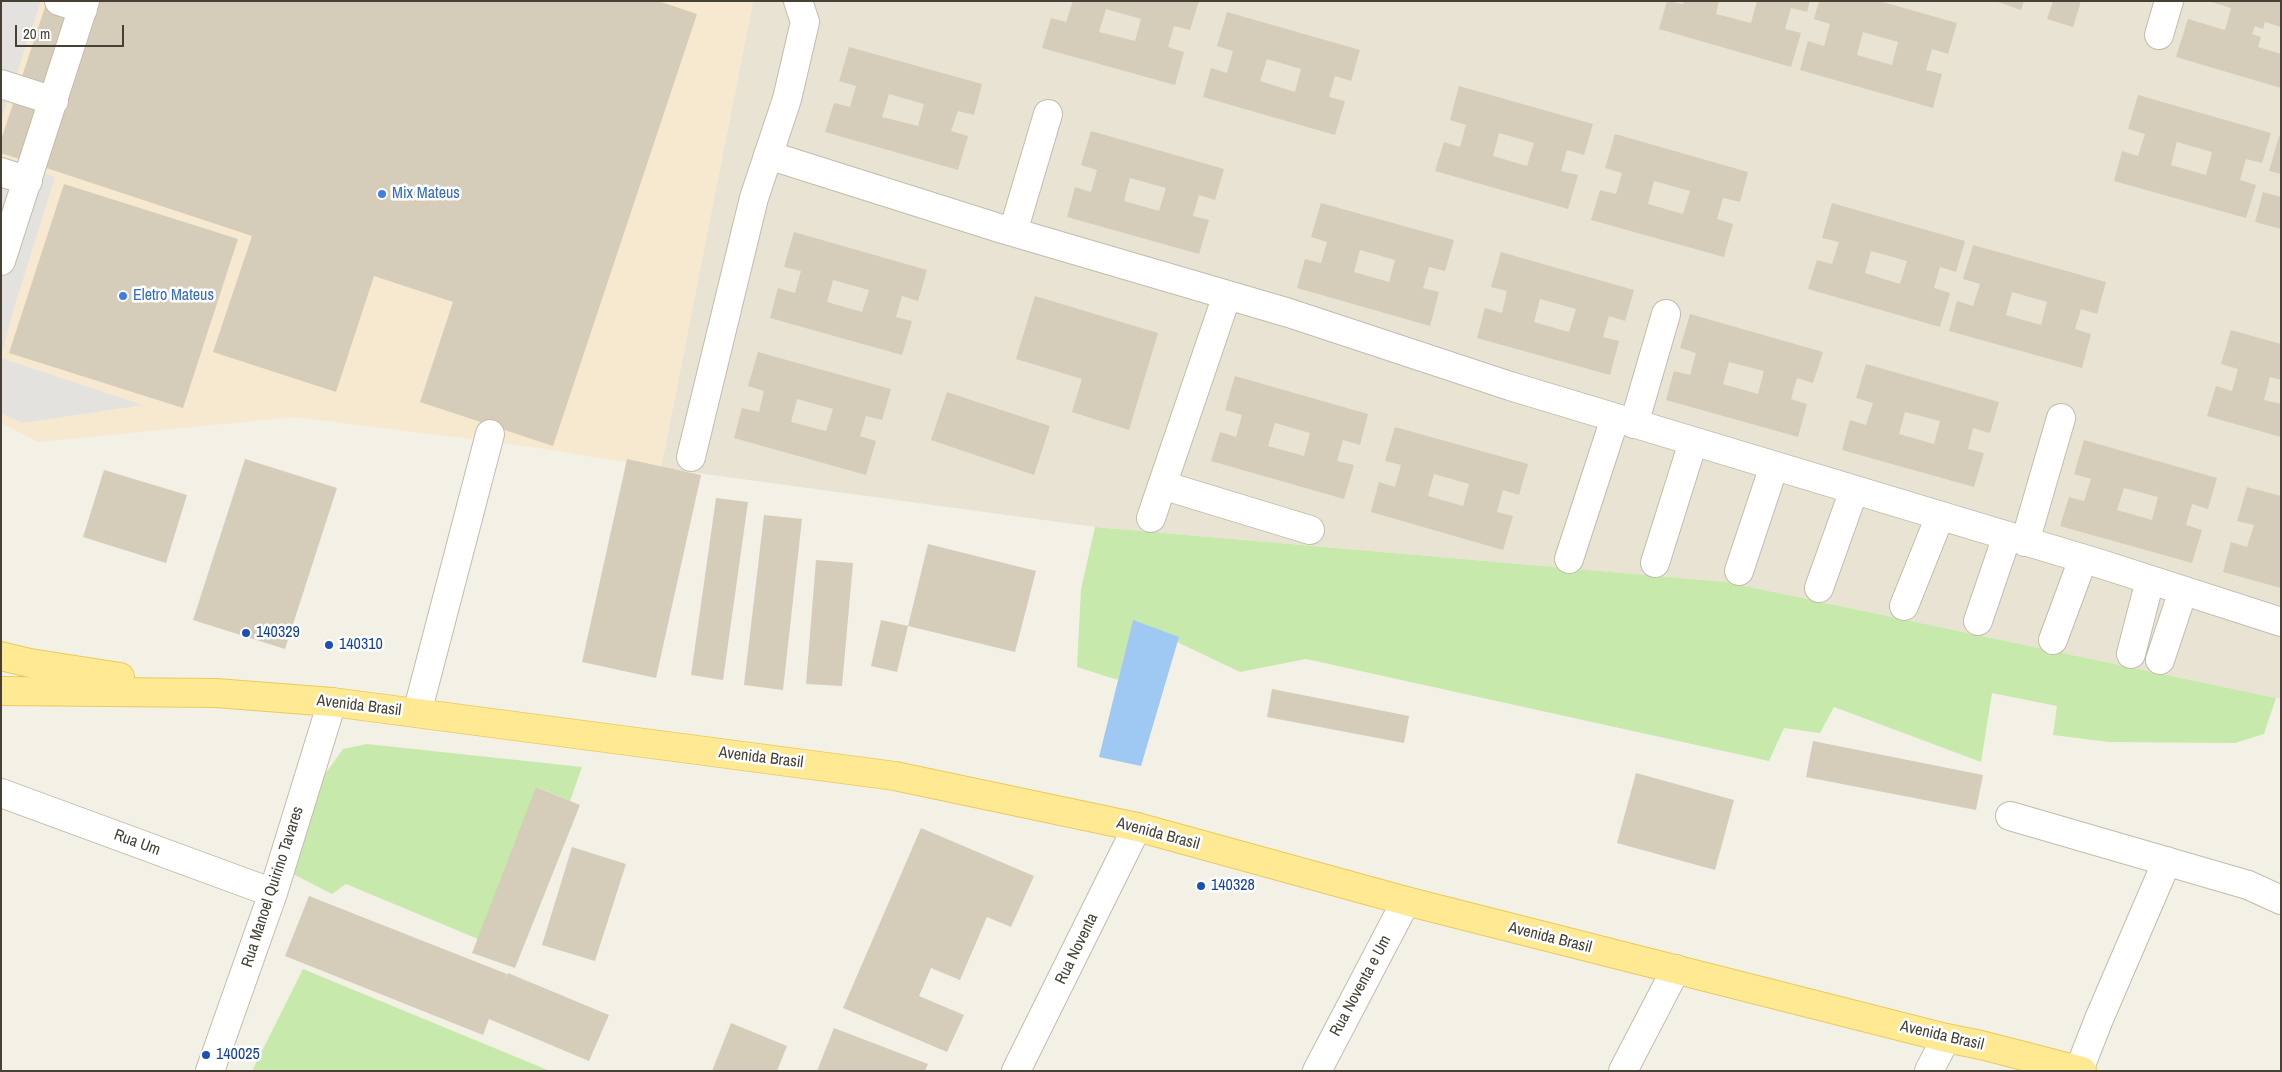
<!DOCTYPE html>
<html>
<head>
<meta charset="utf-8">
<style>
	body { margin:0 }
	#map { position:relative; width:2282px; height:1072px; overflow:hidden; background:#f3f0e5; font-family:"Archivo Narrow",sans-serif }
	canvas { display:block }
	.frame { position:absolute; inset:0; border:2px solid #464134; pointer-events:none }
	.scale { position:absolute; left:15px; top:25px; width:109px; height:22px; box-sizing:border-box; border:2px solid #464134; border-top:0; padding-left:6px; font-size:15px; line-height:18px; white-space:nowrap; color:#464134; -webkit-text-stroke:4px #fff; paint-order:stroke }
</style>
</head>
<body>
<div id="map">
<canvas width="2282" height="1072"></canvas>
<div class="frame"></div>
<div class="scale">20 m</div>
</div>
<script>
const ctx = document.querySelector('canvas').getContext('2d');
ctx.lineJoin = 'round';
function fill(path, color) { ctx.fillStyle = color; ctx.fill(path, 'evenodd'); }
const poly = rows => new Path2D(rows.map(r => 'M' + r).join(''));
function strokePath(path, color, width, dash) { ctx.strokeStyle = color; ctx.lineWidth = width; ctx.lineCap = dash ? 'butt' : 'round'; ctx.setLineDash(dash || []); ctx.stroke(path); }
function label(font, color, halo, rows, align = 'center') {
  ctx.font = font + ' "Archivo Narrow",sans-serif'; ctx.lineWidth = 5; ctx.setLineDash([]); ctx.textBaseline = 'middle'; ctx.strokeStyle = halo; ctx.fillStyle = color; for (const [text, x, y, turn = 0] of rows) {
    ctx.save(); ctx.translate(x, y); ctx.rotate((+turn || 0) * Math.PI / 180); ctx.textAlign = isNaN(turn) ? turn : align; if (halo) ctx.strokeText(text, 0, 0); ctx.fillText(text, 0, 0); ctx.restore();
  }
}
const residential = poly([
	[753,1,2281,1,2281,699,1726,582,1095,527,661,468]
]);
const commercial = poly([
	[1,1,753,1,661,468,526,446,295,417,38,442,1,423]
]);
const green = poly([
	[1095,527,1726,582,2276,698,2264,734,2235,743,2109,742,2053,735,2057,706,1992,693,1981,762,1834,707,1820,733,1784,728,1769,761,1306,659,1240,672,1133,621,1118,680,1077,667,1081,589],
	[367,744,582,767,570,801,537,787,478,939,346,884,332,894,287,871,313,791,343,749],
	[303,969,550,1071,252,1071]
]);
const parking = poly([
	[1,1,41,1,1,120],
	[1,157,55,177,14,308,1,357],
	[1,358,142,405,23,423,1,413]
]);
const water = poly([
	[1133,620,1179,637,1141,766,1099,757]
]);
const building = poly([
	[47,1,658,1,697,14,553,446,420,402,453,302,374,276,336,392,213,352,252,236,1,153,1,140],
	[1073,1,1199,1,1190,30,1174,26,1168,47,1184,52,1175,85,1042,48,1051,18,1066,22],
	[1106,9,1141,19,1135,41,1099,32],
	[1667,1,1683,4,1684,1,1719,1,1716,14,1751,23,1757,1,1810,1,1807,12,1791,8,1785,29,1801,33,1791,67,1659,29],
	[1819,1,1879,1,1957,23,1948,54,1932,49,1926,70,1942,74,1933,108,1800,70,1808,41,1824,46,1830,24,1814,19],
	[1863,32,1898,42,1892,65,1857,55],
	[1995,1,2024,1,2021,10],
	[2053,1,2081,1,2073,27,2047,19],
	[2208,1,2281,1,2281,27,2265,22,2263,29,2255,26,2252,34,2261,37,2258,47,2281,54,2281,88,2176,57,2188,19,2225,30,2231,8],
	[1227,12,1360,50,1351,81,1335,76,1329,97,1345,101,1335,135,1203,97,1211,68,1227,73,1233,51,1217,46],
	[1267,59,1301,69,1295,92,1260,81],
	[849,47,982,84,974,115,958,111,951,131,968,136,958,170,825,132,834,103,850,107,856,86,839,81],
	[889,94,924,104,918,126,882,117],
	[1459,86,1593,124,1584,155,1567,150,1561,171,1578,175,1568,209,1435,171,1444,142,1460,147,1466,125,1450,120],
	[1499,133,1534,143,1527,166,1493,156],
	[2138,95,2271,133,2262,163,2246,159,2240,180,2256,185,2246,218,2114,181,2122,151,2138,156,2145,134,2128,129],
	[2177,142,2212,152,2206,175,2171,165],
	[1091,131,1224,169,1215,200,1199,195,1193,216,1209,220,1199,254,1067,217,1075,187,1091,192,1097,170,1081,165],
	[1130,178,1166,188,1159,211,1124,201],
	[1615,134,1748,172,1740,202,1723,198,1717,219,1733,224,1724,257,1591,220,1600,190,1616,194,1622,173,1605,168],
	[1654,181,1690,191,1683,214,1648,204],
	[2279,136,2281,137,2281,174,2269,171],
	[64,184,238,239,183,408,9,353],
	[2263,192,2281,197,2281,229,2255,222],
	[1321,203,1454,240,1445,271,1429,267,1423,288,1439,292,1430,326,1297,288,1305,259,1321,263,1327,242,1311,237],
	[1360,250,1395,260,1389,282,1354,272],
	[1832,203,1965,241,1956,272,1940,267,1934,288,1950,293,1940,327,1808,289,1817,260,1832,264,1839,242,1822,238],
	[1871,251,1907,261,1900,284,1865,273],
	[794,232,927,270,918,301,902,296,896,317,912,321,902,355,770,318,778,288,795,293,801,271,784,267],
	[833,280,869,290,862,312,827,302],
	[1973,245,2106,282,2097,314,2081,309,2075,329,2091,334,2082,368,1949,331,1957,301,1973,306,1980,284,1963,279],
	[2012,292,2047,302,2041,325,2006,315],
	[1501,252,1634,290,1625,321,1609,316,1603,337,1619,341,1610,375,1477,338,1485,308,1502,313,1507,291,1491,287],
	[1540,299,1576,309,1569,332,1534,322],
	[1035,296,1158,333,1129,430,1072,412,1082,379,1016,359],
	[1690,314,1823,352,1813,383,1797,378,1791,399,1807,404,1798,437,1666,400,1674,371,1690,375,1696,353,1680,348],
	[1729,362,1764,371,1758,394,1723,384],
	[2231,330,2281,344,2281,380,2270,377,2264,400,2281,404,2281,437,2207,416,2216,386,2232,391,2238,369,2221,364],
	[758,352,891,389,882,420,866,416,860,436,876,441,866,475,734,438,742,408,759,412,764,391,748,386],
	[797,399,833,409,826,431,791,422],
	[1866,364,1999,402,1990,433,1973,428,1968,449,1984,453,1974,487,1842,450,1850,420,1866,425,1873,403,1856,398],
	[1905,412,1940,421,1934,444,1899,434],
	[1235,376,1368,414,1360,445,1343,440,1337,461,1354,465,1344,499,1211,461,1220,432,1236,437,1242,415,1225,410],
	[1275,423,1310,433,1304,456,1268,446],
	[947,392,1050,426,1034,475,931,440],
	[1395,427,1528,464,1519,495,1503,490,1497,512,1513,516,1503,550,1371,512,1379,482,1395,487,1401,465,1385,461],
	[1434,474,1469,484,1463,506,1428,496],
	[2084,440,2217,478,2208,509,2192,504,2186,525,2202,530,2192,563,2060,526,2069,497,2084,501,2091,479,2074,474],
	[2124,488,2158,497,2152,520,2117,510],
	[245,459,337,488,285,649,193,620],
	[627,459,701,475,656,678,582,662],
	[104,470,187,495,166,563,83,537],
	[2247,487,2281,496,2281,588,2223,572,2231,542,2247,547,2254,525,2237,521],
	[716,498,748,502,723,680,691,675],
	[764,515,802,519,783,690,744,685],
	[928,544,1036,571,1015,652,908,626],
	[816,560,853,563,842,686,806,684],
	[881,620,908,626,897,672,871,666],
	[1272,689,1409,716,1404,743,1267,717],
	[1813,741,1983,775,1976,810,1806,777],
	[1636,773,1734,800,1715,870,1617,843],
	[536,787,580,805,515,968,472,953],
	[921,828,1034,876,1011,927,987,917,960,980,931,968,919,996,964,1015,947,1052,843,1008],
	[572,847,626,864,595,961,542,945],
	[309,896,507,974,505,981,508,973,609,1015,589,1061,489,1019,483,1035,285,956],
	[731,1023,787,1046,777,1071,712,1071],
	[834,1028,928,1064,925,1071,817,1071]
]);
const minor = poly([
	[59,1,83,9],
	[2159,35,2169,1],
	[1,84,54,101],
	[768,155,999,228,1289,313,1510,386,2101,564,2281,622],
	[1,172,28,181],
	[1013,232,1048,114],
	[1,261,85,1],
	[1634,424,1666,314],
	[691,457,754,198,787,99,805,22,798,1],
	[1162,485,1310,530],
	[1151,518,1227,295],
	[2025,542,2061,418],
	[1569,559,1615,418],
	[1655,563,1693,442],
	[1739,571,1774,466],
	[1819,588,1854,490],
	[1904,606,1940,516],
	[1978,621,2007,536],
	[2053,640,2083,559],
	[2131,654,2150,580],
	[2160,660,2183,591],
	[417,713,490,434],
	[1,793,273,893],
	[2010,816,2248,885,2281,900],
	[2079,1070,2099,1019,2167,861],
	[210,1071,273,893,332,702],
	[1016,1071,1137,827],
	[1317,1071,1406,901],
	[1623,1071,1676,969],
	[1929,1071,1946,1038]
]);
const major = poly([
	[1,656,30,663,120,677],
	[1,691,216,693,332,702,895,776,1137,827,1406,901,1946,1038,1981,1045,2082,1071]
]);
const markers = [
	[382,194,5,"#3f7fe0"],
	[123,296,5,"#3f7fe0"],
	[246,633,5,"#1a4fb4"],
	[329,645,5,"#1a4fb4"],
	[1201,886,5,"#1a4fb4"],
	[206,1055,5,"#1a4fb4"]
];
const shopNames = [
	["Mix Mateus",392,194],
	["Eletro Mateus",133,296]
];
const transitNames = [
	["140329",256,633],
	["140310",339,645],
	["140328",1211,886],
	["140025",216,1055]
];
const streetNames = [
	["Avenida Brasil",359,706,7],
	["Avenida Brasil",761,758,7],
	["Avenida Brasil",1158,834,15],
	["Rua Um",137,843,20],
	["Rua Manoel Quirino Tavares",273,887,-72],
	["Avenida Brasil",1550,938,14],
	["Rua Noventa",1077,949,-64],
	["Rua Noventa e Um",1361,986,-62],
	["Avenida Brasil",1942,1036,13]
];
fill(residential, '#e8e3d3');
fill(commercial, '#f6e9cf');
fill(green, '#c8e9ac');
fill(parking, '#e4e2de');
fill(water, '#9fc9f3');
fill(building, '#d5cdba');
strokePath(minor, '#c2bcaa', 30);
strokePath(major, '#e8cb5e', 30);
strokePath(minor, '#fff', 28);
strokePath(major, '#ffea93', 28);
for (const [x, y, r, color] of markers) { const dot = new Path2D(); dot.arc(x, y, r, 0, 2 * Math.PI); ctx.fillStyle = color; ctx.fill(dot); strokePath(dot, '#fff', 2); }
label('16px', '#366cbe', '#fff', shopNames, 'left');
label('16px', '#164399', '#fff', transitNames, 'left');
label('16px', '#464134', '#fff', streetNames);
</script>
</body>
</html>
